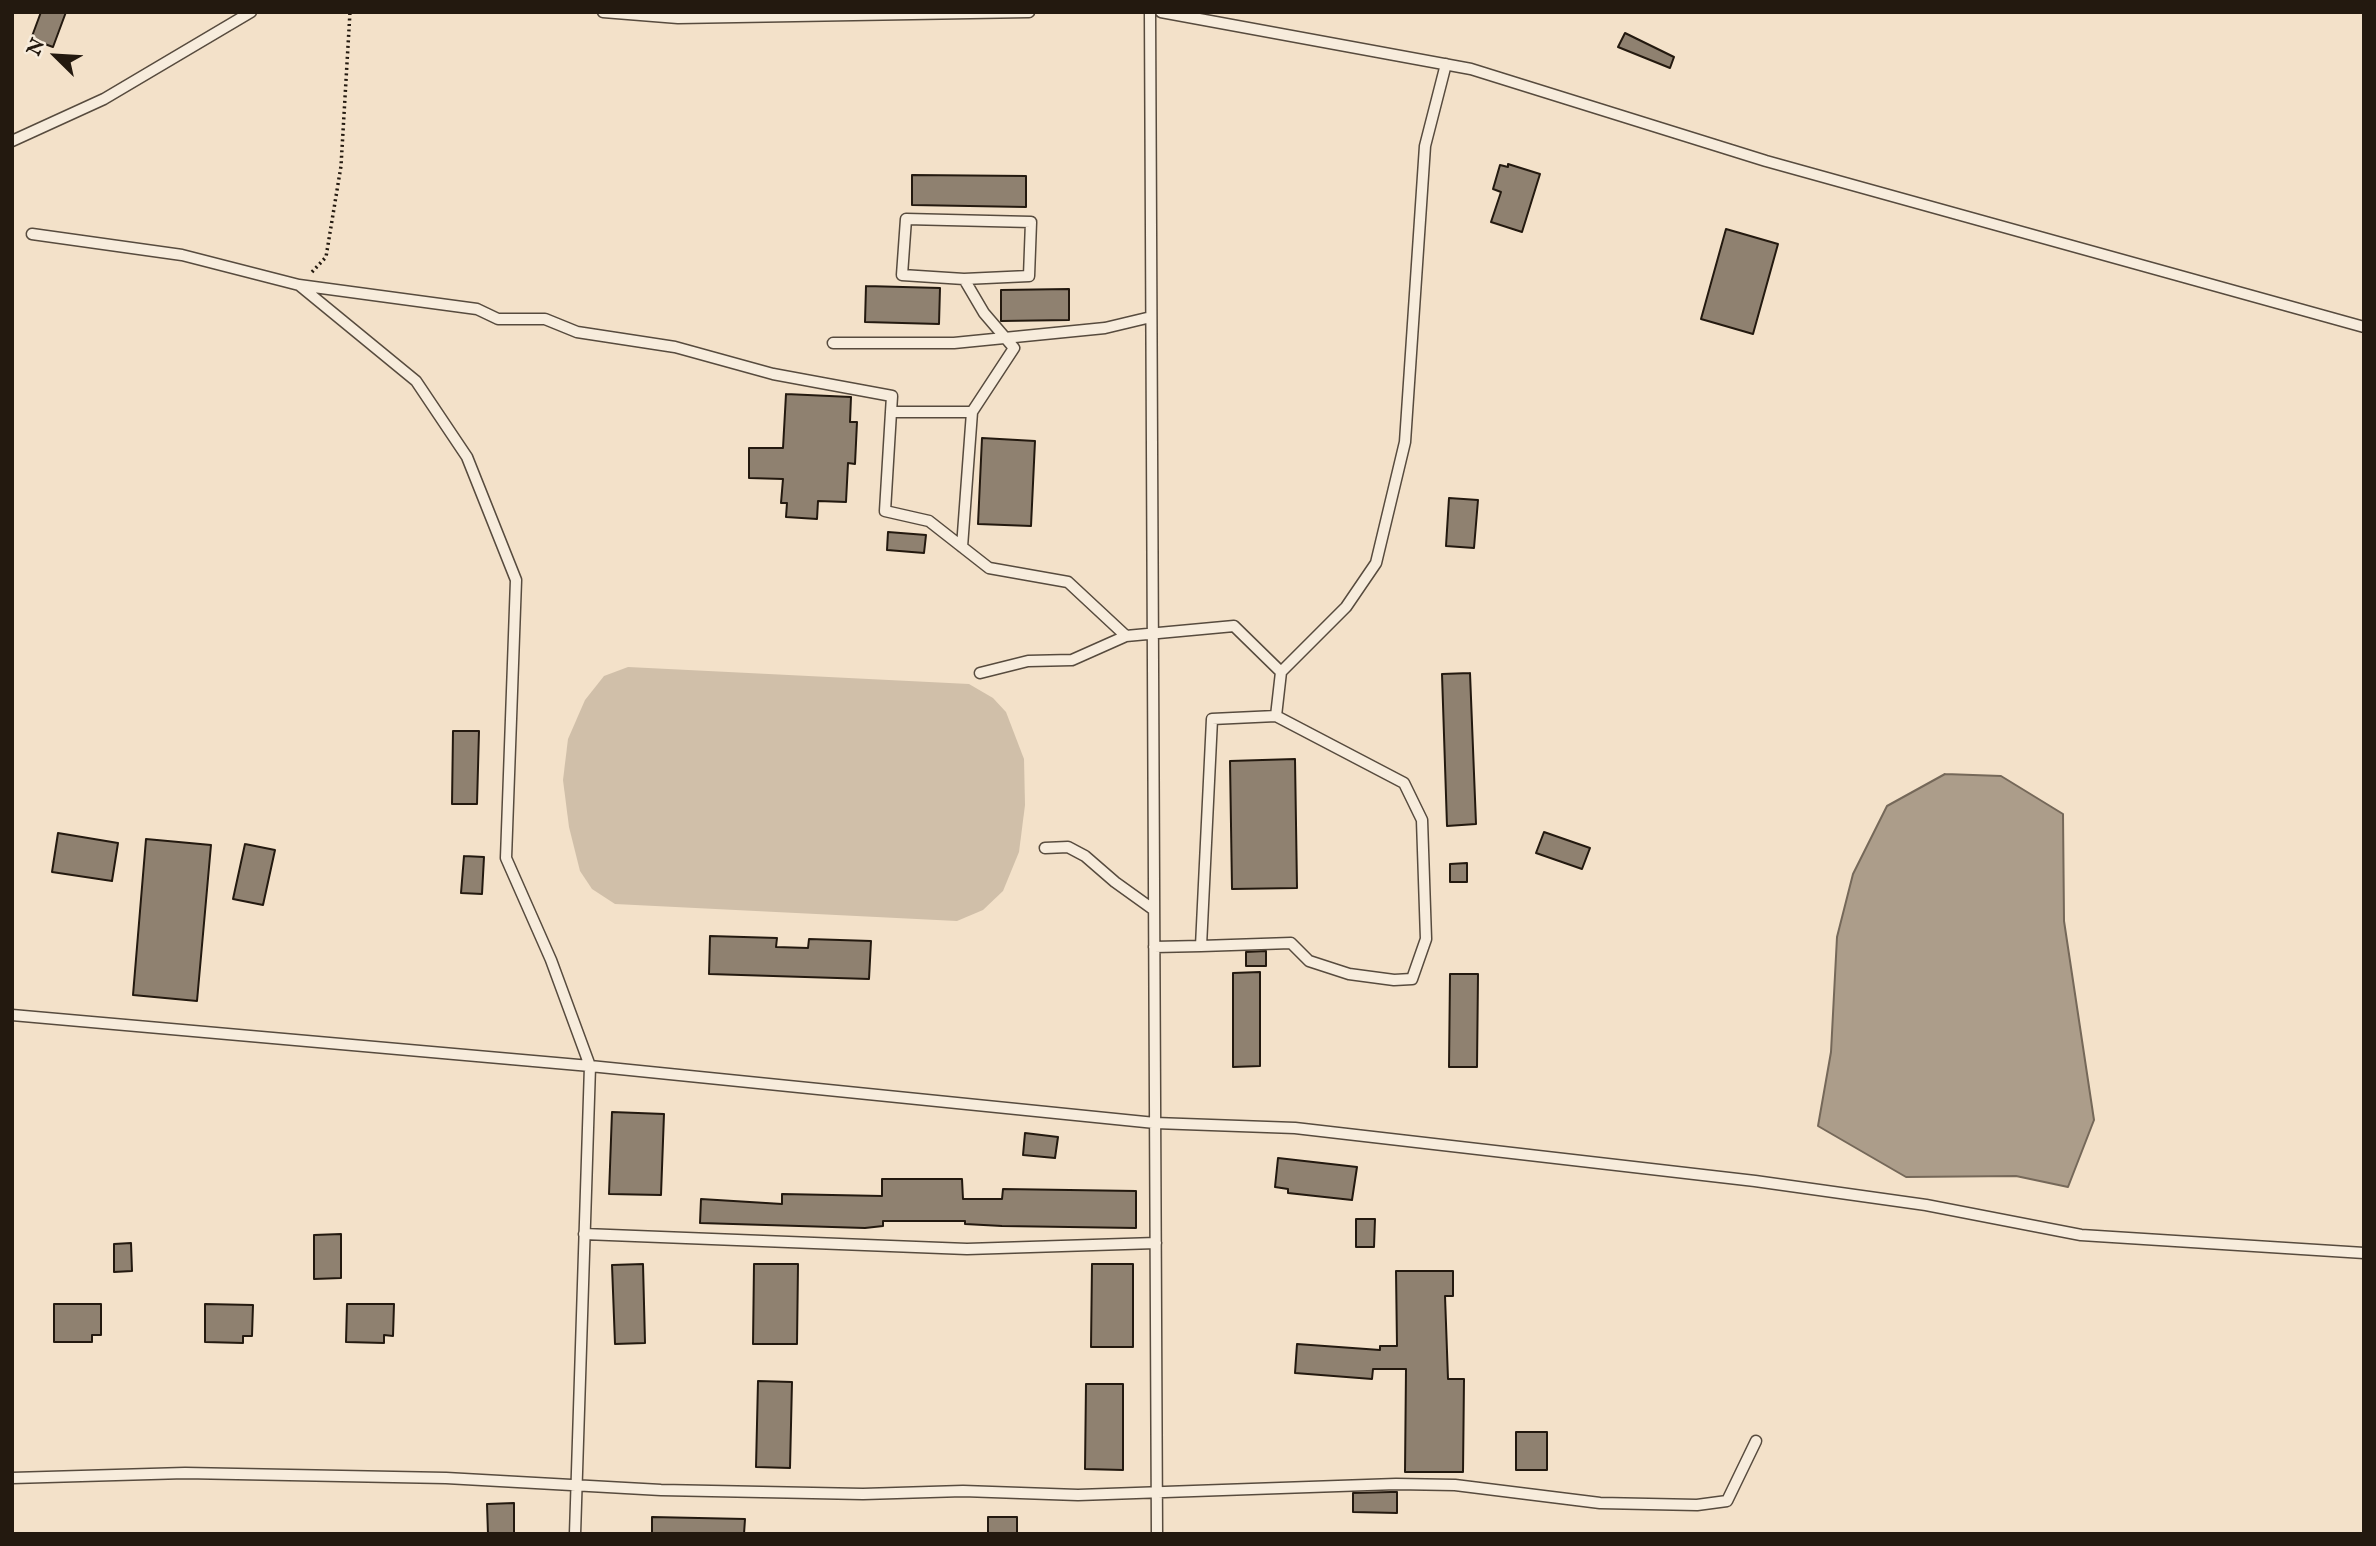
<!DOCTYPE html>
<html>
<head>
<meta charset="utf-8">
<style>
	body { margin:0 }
	#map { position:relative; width:2376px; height:1546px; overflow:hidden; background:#f3e1c9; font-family:"IM FELL English",serif }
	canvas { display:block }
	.frame { position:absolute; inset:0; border:14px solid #23190f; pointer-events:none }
	.north { position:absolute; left:21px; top:21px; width:70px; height:70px; -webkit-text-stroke:5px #f7ecdc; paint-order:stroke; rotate:294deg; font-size:19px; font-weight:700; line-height:28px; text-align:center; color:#23190f }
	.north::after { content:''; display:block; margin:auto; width:24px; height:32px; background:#23190f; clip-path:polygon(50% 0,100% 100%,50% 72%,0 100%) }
</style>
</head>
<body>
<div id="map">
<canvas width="2376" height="1546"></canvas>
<div class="frame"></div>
<div class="north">N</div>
</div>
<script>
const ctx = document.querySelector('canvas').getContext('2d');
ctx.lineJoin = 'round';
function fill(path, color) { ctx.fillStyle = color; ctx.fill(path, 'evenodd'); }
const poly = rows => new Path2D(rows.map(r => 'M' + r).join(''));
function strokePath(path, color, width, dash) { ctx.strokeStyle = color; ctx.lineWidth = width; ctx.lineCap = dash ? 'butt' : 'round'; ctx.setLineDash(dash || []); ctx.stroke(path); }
const green = poly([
	[628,667,969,684,993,698,1006,712,1024,759,1025,805,1019,852,1003,891,983,910,957,921,615,904,592,889,580,871,569,827,563,780,568,739,585,700,604,676]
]);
const water = poly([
	[1945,774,2001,776,2063,814,2064,921,2094,1120,2068,1187,2016,1176,1906,1177,1818,1126,1831,1052,1837,937,1853,874,1887,806,1945,774]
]);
const building = poly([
	[41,12,66,12,53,47,31,39,41,12],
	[1625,33,1674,57,1670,68,1618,47,1625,33],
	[1508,164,1540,174,1522,232,1491,222,1501,192,1493,189,1500,165,1508,167,1508,164],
	[912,175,1026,176,1026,207,912,205,912,175],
	[1726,229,1778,244,1753,334,1701,319,1726,229],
	[866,286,940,288,939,324,865,322,866,286],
	[1069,289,1069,320,1001,321,1001,290,1069,289],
	[786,394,851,397,850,422,857,422,855,464,848,463,846,502,818,501,817,519,786,517,787,503,781,503,783,479,749,478,749,448,783,448,786,394],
	[982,438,1035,441,1031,526,978,524,982,438],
	[1449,498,1478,500,1474,548,1446,546,1449,498],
	[888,532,926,535,924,553,887,550,888,532],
	[1470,673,1476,824,1447,826,1442,674,1470,673],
	[453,731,479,731,477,804,452,804,453,731],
	[1295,759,1297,888,1232,889,1230,761,1295,759],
	[1544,832,1590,848,1582,869,1536,853,1544,832],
	[58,833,118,843,112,881,52,872,58,833],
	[146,839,211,845,197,1001,133,995,146,839],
	[245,844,275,850,263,905,233,899,245,844],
	[464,856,484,857,482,894,461,893,464,856],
	[1467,863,1467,882,1450,882,1450,864,1467,863],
	[710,936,777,938,776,947,808,948,809,939,871,941,869,979,709,974,710,936],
	[1266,951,1266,966,1246,966,1246,952,1266,951],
	[1260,972,1260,1066,1233,1067,1233,973,1260,972],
	[1450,974,1478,974,1477,1067,1449,1067,1450,974],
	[612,1112,664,1114,661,1195,609,1194,612,1112],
	[1025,1133,1058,1137,1055,1158,1023,1155,1025,1133],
	[1278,1158,1357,1167,1352,1200,1288,1193,1288,1189,1275,1187,1278,1158],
	[882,1179,962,1179,963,1199,1002,1199,1003,1189,1136,1191,1136,1228,1002,1226,965,1224,965,1221,883,1221,883,1226,865,1228,700,1223,701,1199,782,1204,782,1194,882,1196,882,1179],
	[1356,1219,1375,1219,1374,1247,1356,1247,1356,1219],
	[341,1234,341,1278,314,1279,314,1235,341,1234],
	[131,1243,132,1271,114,1272,114,1244,131,1243],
	[643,1264,645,1343,615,1344,612,1265,643,1264],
	[754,1264,798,1264,797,1344,753,1344,754,1264],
	[1092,1264,1133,1264,1133,1347,1091,1347,1092,1264],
	[1396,1271,1453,1271,1453,1296,1445,1296,1448,1379,1464,1379,1463,1472,1405,1472,1406,1369,1373,1369,1372,1379,1295,1373,1297,1344,1380,1350,1380,1346,1397,1346,1396,1271],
	[54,1304,101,1304,101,1335,92,1335,92,1342,54,1342,54,1304],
	[205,1304,253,1305,252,1336,243,1336,243,1343,205,1342,205,1304],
	[347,1304,394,1304,393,1336,384,1335,384,1343,346,1342,347,1304],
	[758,1381,792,1382,790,1468,756,1467,758,1381],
	[1086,1384,1123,1384,1123,1470,1085,1469,1086,1384],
	[1516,1432,1547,1432,1547,1470,1516,1470,1516,1432],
	[1391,1492,1397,1492,1397,1513,1353,1512,1353,1493,1391,1492],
	[514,1503,514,1534,488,1534,487,1504,514,1503],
	[652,1517,745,1519,744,1534,652,1534,652,1517],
	[988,1517,1017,1517,1017,1534,988,1534,988,1517]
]);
const path = poly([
	[312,272,326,257,341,166,350,12]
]);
const service = poly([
	[603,12,678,18,1029,12],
	[1150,12,1157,1534],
	[1161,12,1471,69,1766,161,2364,327],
	[12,141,104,99,251,12],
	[32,234,182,255,299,285,416,381,467,457,516,580,506,858,551,960,590,1066,575,1534],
	[964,279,1029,276,1031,222,906,219,902,275,964,279,984,313,1014,348,972,412],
	[299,285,477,309,498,319,545,319,577,332,675,347,773,374,892,396,891,412],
	[833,343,954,343,1105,328,1151,317],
	[962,547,972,412,891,412,885,511,929,521,989,568,1068,582,1126,636,1234,626,1281,672],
	[980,673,1028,661,1072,660,1126,636],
	[1276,716,1281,672,1346,607,1376,563,1405,442,1425,146,1446,64],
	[1045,848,1068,847,1085,856,1115,882,1154,910],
	[1154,947,1201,946,1291,943,1309,961,1349,974,1394,980,1412,979,1426,939,1422,820,1404,783,1276,716,1212,719,1201,946],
	[12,1015,590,1066,1155,1123,1295,1128,1755,1181,1926,1205,2081,1235,2364,1253],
	[584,1234,967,1249,1156,1243],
	[12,1478,185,1473,446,1478,661,1490,863,1494,963,1491,1078,1495,1396,1484,1455,1485,1600,1503,1697,1505,1727,1501,1756,1441]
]);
fill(green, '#d0bfa9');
fill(water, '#ac9d8a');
strokePath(water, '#756859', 2);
fill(building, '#8f8170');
strokePath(building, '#23190f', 2);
strokePath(service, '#574b3e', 13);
strokePath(path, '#23190f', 3.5, [2, 3.5]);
strokePath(service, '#f7ecdc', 10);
</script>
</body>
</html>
